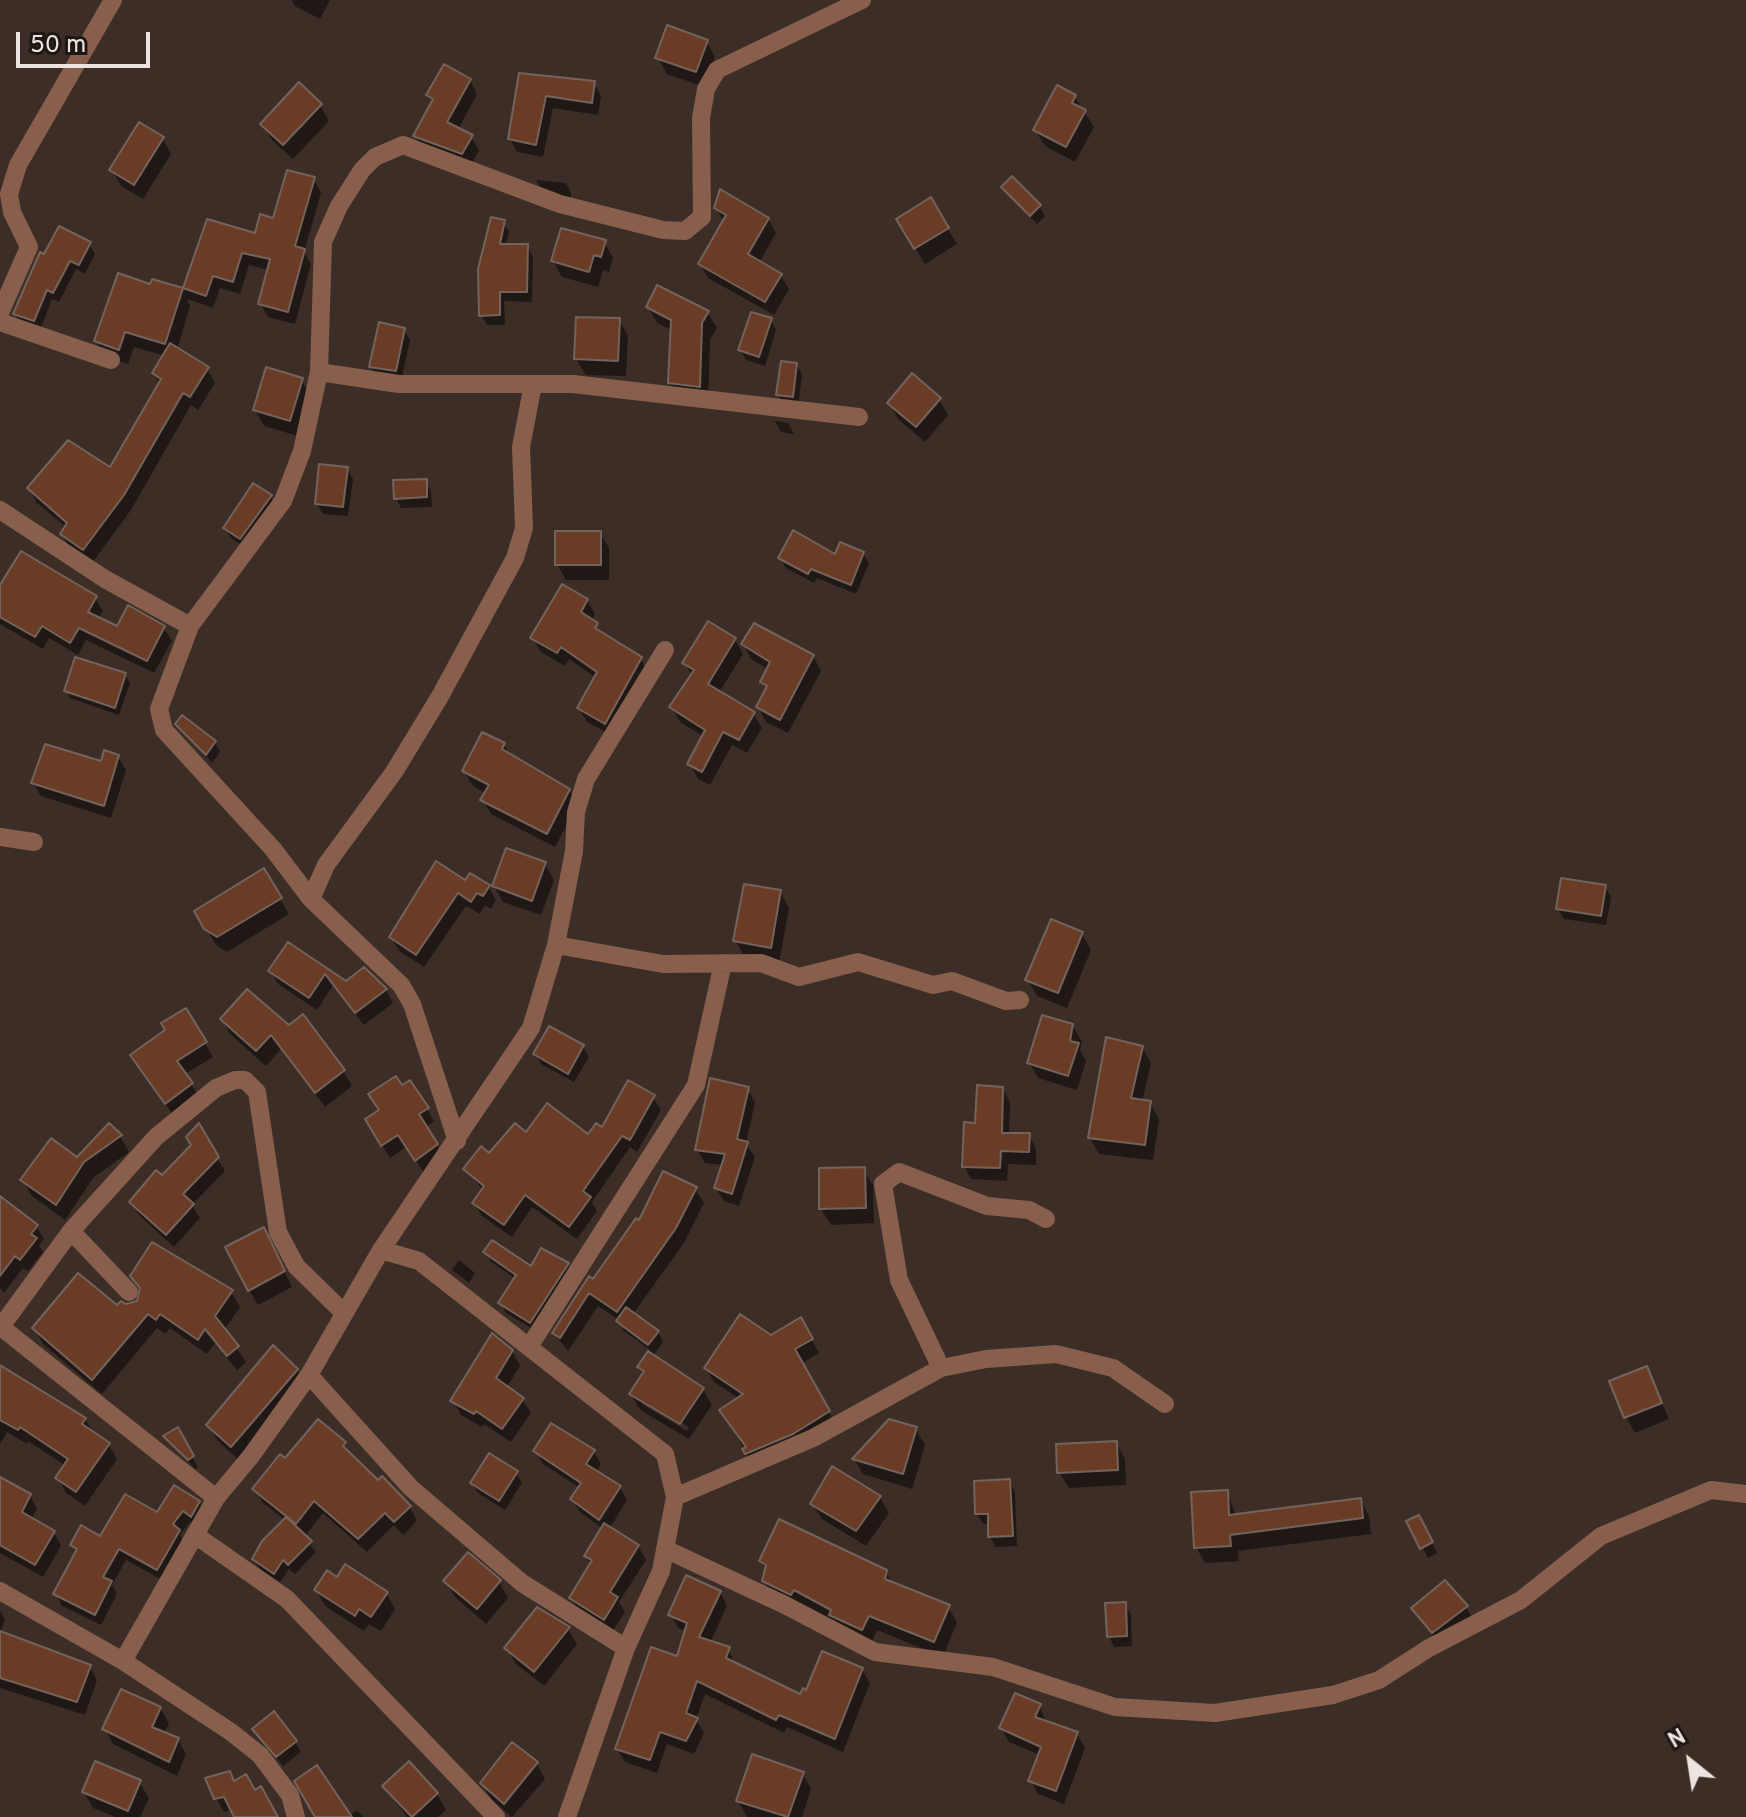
<!DOCTYPE html>
<html>
<head>
<meta charset="utf-8">
<style>
	body { margin:0 }
	#map { position:relative; width:1746px; height:1817px; overflow:hidden; background:#3c2e27; font-family:Overpass,sans-serif }
	canvas { display:block }
	.north { position:absolute; left:1650px; top:1721px; width:80px; height:80px; -webkit-text-stroke:6px #1e1815; paint-order:stroke; rotate:330deg; font-size:22px; font-weight:700; line-height:32px; text-align:center; color:#ede4df }
	.north::after { content:''; display:block; margin:auto; width:28px; height:36px; background:#ede4df; clip-path:polygon(50% 0,100% 100%,50% 72%,0 100%) }
	.scale { position:absolute; left:16px; top:32px; width:134px; height:36px; box-sizing:border-box; border:4px solid #ede4df; border-top:0; padding-left:10px; font-size:24px; line-height:28px; white-space:nowrap; color:#ede4df; -webkit-text-stroke:6px #1e1815; paint-order:stroke }
</style>
</head>
<body>
<div id="map">
<canvas width="1746" height="1817"></canvas>
<div class="north">N</div>
<div class="scale">50 m</div>
</div>
<script>
const ctx = document.querySelector('canvas').getContext('2d');
ctx.lineJoin = 'round';
function fill(path, color) { ctx.fillStyle = color; ctx.fill(path, 'evenodd'); }
const poly = rows => new Path2D(rows.map(r => 'M' + r).join(''));
function strokePath(path, color, width, dash) { ctx.strokeStyle = color; ctx.lineWidth = width; ctx.lineCap = dash ? 'butt' : 'round'; ctx.setLineDash(dash || []); ctx.stroke(path); }
const shadow = poly([
	[292,0,330,0,320,19,295,6],
	[706,41,715,57,705,87,667,74,658,58],
	[521,75,594,83,601,96,598,115,553,108,543,157,517,152,510,139],
	[470,80,477,94,458,130,471,137,479,150,470,167,423,149,415,136,433,103,429,95],
	[1074,96,1094,127,1075,162,1045,146,1035,130],
	[320,105,329,121,293,159,272,140,262,124],
	[162,138,171,154,143,199,121,186,112,170],
	[314,179,321,193,304,252,311,264,295,324,268,317,260,303,269,270,249,265,240,294,220,288,213,308,187,299,190,306,177,350,207,369,215,383,198,410,191,405,131,510,92,563,70,548,62,534,67,528,37,503,29,488,111,470,160,384,154,373,165,356,134,347,128,364,105,357,96,341,153,281,184,291,208,222,256,236],
	[536,180,566,183,571,193,571,202,542,191],
	[1003,187,1039,206,1045,216,1037,224],
	[930,200,957,244,925,264,898,220],
	[716,208,768,219,776,233,759,263,780,275,789,289,774,315,708,278,700,264,724,222],
	[503,222,509,232,506,246,527,246,533,257,532,302,504,301,505,325,487,325,481,315],
	[604,242,613,258,609,272,603,270,598,287,562,277,553,261],
	[89,243,95,254,85,274,76,269,59,302,52,299,40,330,21,324,15,314,45,257],
	[648,307,707,312,717,328,710,340,708,402,680,398,670,382,673,331,657,323],
	[619,320,628,336,626,376,586,375,576,359],
	[771,320,776,330,765,366,746,360,740,350],
	[404,330,410,340,401,381,377,377,371,367],
	[796,364,802,375,798,407,784,405,778,395],
	[301,380,310,395,298,436,264,426,255,410],
	[939,399,948,415,925,442,898,419,889,403],
	[775,421,788,423,794,434,781,432],
	[347,469,353,479,348,516,323,514,317,504],
	[425,481,431,491,432,507,401,508,396,498],
	[253,486,271,497,276,507,246,548,231,538,225,528],
	[600,533,609,548,609,580,566,580,557,564],
	[863,553,869,563,856,594,817,578,814,583,786,568,780,558],
	[0,589,95,598,103,611,98,620,118,629,164,628,172,641,154,673,86,640,78,655,49,638,43,649,0,624],
	[587,600,595,614,591,621,602,635,640,658,648,672,613,736,587,722,579,708,596,678,569,659,565,666,541,652,533,638],
	[735,640,743,654,719,693,753,713,762,728,747,753,732,745,710,785,698,779,690,764,704,737,680,722,672,707,692,676,685,663],
	[743,644,813,656,821,671,788,733,766,722,758,707,767,690,762,682,768,669,751,659],
	[125,675,130,683,119,715,70,698,66,690],
	[177,724,215,742,220,752,212,763],
	[504,745,510,756,569,790,577,805,555,847,491,814,483,800,486,793,473,786,464,771],
	[118,757,126,770,111,818,41,796,33,783],
	[545,864,554,880,541,915,503,902,494,886],
	[263,871,289,914,227,952,216,945,196,912],
	[466,883,488,886,496,900,491,909,485,905,480,914,466,906,424,967,399,951,391,937],
	[1605,887,1611,897,1606,925,1564,919,1558,909],
	[780,892,789,908,779,963,744,956,735,940],
	[1082,934,1091,950,1067,1008,1037,996,1028,980],
	[288,945,346,983,386,990,393,1003,364,1025,333,985,317,1010,278,984,271,971],
	[185,1010,213,1057,185,1074,200,1098,174,1116,140,1069],
	[1043,1017,1073,1026,1082,1042,1080,1050,1086,1061,1077,1090,1038,1078,1029,1062],
	[222,1020,288,1028,343,1071,352,1086,325,1107,281,1049,266,1066,231,1035],
	[583,1047,589,1057,574,1082,541,1064,535,1054],
	[1142,1047,1151,1063,1142,1102,1150,1103,1159,1119,1153,1160,1099,1154,1090,1138],
	[747,1088,755,1102,746,1144,755,1157,739,1206,724,1201,716,1188,723,1165,705,1163,697,1150],
	[1002,1088,1010,1102,1009,1135,1029,1135,1036,1149,1036,1165,1008,1164,1007,1181,971,1179,964,1166,977,1125],
	[653,1097,661,1110,637,1152,630,1147,592,1202,597,1211,577,1239,532,1207,512,1237,482,1216,474,1203,483,1190,465,1169,526,1135,589,1137],
	[427,1109,434,1121,426,1127,444,1158,424,1173,407,1146,390,1158,367,1120],
	[198,1126,225,1171,192,1205,200,1218,174,1247,139,1215,131,1202,193,1146],
	[120,1136,129,1152,93,1178,65,1220,32,1196,23,1181,77,1159],
	[863,1169,873,1185,874,1223,831,1225,821,1209],
	[695,1189,704,1203,684,1243,633,1314,658,1332,663,1342,653,1356,703,1389,712,1405,689,1439,640,1410,631,1394,644,1374,640,1367,650,1350,624,1331,619,1320,598,1306,568,1351,554,1333,640,1223],
	[642,1400,689,1427,687,1431,642,1404],
	[0,1199,36,1226,44,1239,39,1246,43,1252,28,1271,23,1268,4,1293,0,1288],
	[272,1245,292,1287,258,1305,249,1290],
	[486,1252,532,1269,567,1264,573,1274,536,1331,506,1313,501,1303,516,1279,491,1262],
	[459,1260,475,1273,469,1283,452,1270],
	[133,1276,231,1292,240,1307,224,1330,246,1362,237,1370,215,1343,207,1354,170,1328,165,1334,157,1328,102,1394,43,1344,34,1328,138,1303,142,1291],
	[800,1320,819,1353,801,1364,836,1425,754,1467,730,1424,740,1399,714,1382,706,1368],
	[273,1348,297,1370,306,1386,241,1462,218,1441,208,1426],
	[512,1351,520,1366,506,1388,522,1399,531,1413,511,1442,484,1424,482,1427,461,1415,453,1401],
	[1646,1368,1669,1419,1635,1433,1626,1417],
	[0,1372,85,1419,94,1434,108,1444,117,1459,85,1506,66,1493,58,1478,66,1466,28,1441,27,1444,7,1432,0,1444],
	[916,1429,925,1445,912,1489,863,1474,854,1459],
	[177,1430,198,1467,195,1469,166,1437],
	[1116,1443,1125,1459,1126,1485,1069,1488,1059,1472],
	[344,1444,353,1459,410,1507,417,1521,403,1535,394,1525,367,1552,323,1513,304,1537,316,1552,295,1574,289,1569,280,1582,260,1569,254,1559,285,1520,263,1503,255,1489,285,1461],
	[536,1451,593,1451,601,1464,596,1472,620,1488,627,1500,609,1529,638,1546,646,1560,619,1602,625,1612,612,1632,579,1611,571,1598,591,1565,586,1556,603,1529,580,1512,572,1499,580,1488,543,1464],
	[833,1469,880,1498,889,1513,866,1546,822,1519,812,1504],
	[516,1473,522,1483,505,1510,478,1493,472,1483],
	[0,1480,30,1496,37,1509,31,1520,54,1532,61,1546,43,1577,0,1553],
	[1009,1481,1015,1492,1017,1546,996,1547,990,1537,990,1523,983,1524,977,1514],
	[1227,1492,1236,1516,1360,1500,1369,1516,1371,1534,1238,1551,1239,1561,1205,1563,1196,1547],
	[199,1503,206,1514,198,1527,190,1522,180,1535,185,1543,164,1581,126,1560,112,1585,117,1594,101,1625,62,1606,56,1594,77,1553,72,1545,101,1539],
	[1409,1522,1424,1527,1437,1553,1428,1558],
	[761,1561,885,1571,893,1584,948,1607,957,1622,943,1657,877,1630,871,1644,773,1596,764,1581,767,1571],
	[338,1580,386,1593,395,1609,381,1631,369,1624,364,1631,325,1606,316,1590],
	[446,1582,499,1582,508,1598,486,1624,455,1597],
	[720,1592,727,1606,710,1643,728,1649,735,1664,801,1696,862,1670,870,1683,843,1752,787,1727,784,1733,705,1694,696,1719,704,1733,694,1754,667,1744,657,1773,625,1762,617,1749,678,1658,687,1632,678,1628,671,1614],
	[1125,1604,1131,1614,1132,1646,1114,1647,1109,1636],
	[1466,1607,1475,1623,1442,1648,1413,1609],
	[0,1611,5,1619,0,1634,89,1666,97,1680,85,1715,0,1688],
	[568,1629,577,1644,544,1686,516,1664,507,1648],
	[1040,1706,1046,1723,1077,1734,1085,1748,1064,1804,1038,1794,1031,1781,1040,1755,1009,1742,1001,1728],
	[160,1708,169,1723,164,1734,178,1739,186,1754,177,1776,113,1744,105,1729],
	[254,1729,295,1742,301,1752,283,1766],
	[536,1763,545,1779,512,1817,491,1799,482,1783],
	[409,1764,437,1794,446,1810,438,1817,407,1817,384,1786],
	[802,1773,811,1789,802,1817,747,1817,738,1801],
	[139,1782,149,1798,140,1817,115,1817,93,1808,84,1792],
	[234,1783,254,1792,276,1817,237,1817,233,1810,224,1812,216,1798],
	[357,1810,363,1817,317,1817,349,1816]
]);
const building = poly([
	[667,25,708,40,696,72,655,58,667,25],
	[444,64,471,79,447,122,473,135,462,154,413,136,433,99,426,95,444,64],
	[519,73,595,81,592,103,546,96,536,145,508,139,519,73],
	[299,82,322,104,283,145,260,124,299,82],
	[1057,85,1076,95,1072,103,1086,110,1066,147,1033,130,1057,85],
	[139,122,164,137,134,185,109,170,139,122],
	[287,170,315,177,295,246,305,249,288,312,258,304,270,259,242,253,233,282,213,276,206,296,183,288,207,219,255,233,260,214,273,218,287,170],
	[1012,176,1041,205,1030,216,1001,187,1012,176],
	[720,189,769,218,748,254,782,274,765,302,698,264,726,215,714,208,720,189],
	[931,197,949,228,914,249,896,219,931,197],
	[491,217,505,220,500,244,528,244,527,292,500,292,500,315,479,316,478,269,491,217],
	[59,226,91,242,79,265,70,261,53,293,47,290,34,321,13,314,40,252,44,254,59,226],
	[561,228,606,240,601,257,594,255,589,272,551,261,561,228],
	[118,273,150,284,152,279,183,288,165,344,125,332,119,350,94,341,118,273],
	[657,285,709,311,702,323,700,387,668,383,671,320,646,307,657,285],
	[751,312,772,318,759,357,738,350,751,312],
	[576,317,620,318,618,361,574,359,576,317],
	[379,322,405,328,396,371,369,367,379,322],
	[170,343,209,367,190,397,183,393,124,495,83,550,60,534,67,523,27,488,68,440,110,467,161,379,152,373,170,343],
	[781,361,797,363,793,397,776,395,781,361],
	[266,367,303,378,290,421,253,410,266,367],
	[912,373,941,398,916,427,887,403,912,373],
	[319,464,348,467,343,507,315,504,319,464],
	[427,479,427,497,394,499,393,480,427,479],
	[253,483,272,495,240,539,223,528,253,483],
	[793,530,835,554,840,542,864,552,851,585,811,569,808,574,778,558,793,530],
	[555,531,601,531,601,565,555,565,555,531],
	[21,551,97,596,88,612,117,626,128,605,165,626,147,661,79,628,70,643,42,626,35,637,0,617,0,585,21,551],
	[562,584,588,599,581,612,598,623,595,628,642,657,605,724,577,708,597,672,561,647,557,653,530,638,562,584],
	[708,621,736,638,708,684,755,712,739,740,723,732,702,772,687,764,705,730,669,707,694,670,682,663,708,621],
	[754,623,814,655,780,720,756,707,767,686,760,682,770,662,741,644,754,623],
	[75,657,126,673,115,708,64,691,75,657],
	[182,715,216,741,206,755,175,724,182,715],
	[482,732,505,743,502,749,570,789,547,834,480,800,489,785,462,771,482,732],
	[45,744,101,761,104,750,119,755,104,806,31,783,45,744],
	[506,848,546,862,532,901,492,886,506,848],
	[436,861,465,880,470,873,490,885,483,896,477,893,471,902,458,893,416,955,389,937,436,861],
	[264,868,282,898,217,937,204,929,194,911,264,868],
	[1561,878,1606,885,1601,916,1556,909,1561,878],
	[744,884,781,890,771,948,733,941,744,884],
	[1051,919,1083,932,1058,993,1025,980,1051,919],
	[288,942,346,981,364,967,387,989,355,1013,325,974,309,998,268,971,288,942],
	[247,989,289,1025,303,1014,345,1070,315,1093,271,1035,256,1051,220,1019,247,989],
	[186,1008,207,1042,177,1061,193,1083,165,1104,130,1055,165,1030,161,1023,186,1008],
	[1042,1015,1073,1024,1070,1041,1079,1043,1068,1076,1027,1063,1042,1015],
	[549,1026,584,1045,568,1074,533,1054,549,1026],
	[1106,1037,1143,1046,1131,1098,1151,1101,1145,1145,1088,1138,1106,1037],
	[396,1076,402,1085,410,1080,429,1108,419,1114,438,1144,415,1161,398,1135,381,1146,365,1119,379,1110,368,1094,396,1076],
	[710,1078,749,1087,737,1139,748,1142,732,1194,714,1188,725,1154,695,1150,710,1078],
	[628,1080,655,1095,630,1140,622,1136,583,1191,591,1197,569,1227,525,1195,504,1225,472,1203,484,1186,463,1169,481,1146,489,1153,515,1123,526,1132,547,1103,588,1134,596,1123,602,1127,628,1080],
	[977,1085,1003,1087,1002,1133,1030,1133,1029,1152,1001,1151,1000,1168,962,1167,964,1122,975,1123,977,1085],
	[109,1123,122,1135,84,1162,56,1205,20,1180,51,1138,77,1157,109,1123],
	[199,1123,219,1157,183,1194,194,1204,166,1235,129,1202,156,1170,162,1175,191,1145,186,1137,199,1123],
	[865,1167,866,1208,819,1209,819,1168,865,1167],
	[663,1171,697,1187,676,1228,617,1312,589,1293,560,1338,552,1333,589,1276,593,1279,636,1218,639,1220,663,1171],
	[0,1196,38,1225,31,1234,37,1238,20,1260,15,1256,0,1276,0,1196],
	[264,1227,285,1271,248,1291,225,1247,264,1227],
	[492,1240,531,1266,541,1248,569,1263,530,1323,498,1303,516,1275,483,1252,492,1240],
	[152,1242,233,1290,215,1316,239,1346,227,1356,205,1329,198,1340,160,1314,156,1320,148,1314,92,1380,32,1328,78,1273,117,1305,121,1301,126,1304,137,1301,140,1288,130,1276,152,1242],
	[626,1307,659,1331,648,1345,616,1321,626,1307],
	[740,1314,771,1335,801,1317,813,1339,795,1349,830,1411,793,1434,745,1454,742,1449,746,1447,719,1410,743,1394,704,1368,740,1314],
	[492,1333,513,1350,496,1378,524,1398,502,1429,476,1411,474,1414,450,1401,492,1333],
	[273,1345,298,1369,231,1447,206,1425,273,1345],
	[648,1351,704,1388,680,1424,629,1394,644,1371,637,1367,648,1351],
	[0,1365,86,1418,82,1424,110,1443,76,1492,55,1478,68,1459,20,1427,18,1430,0,1420,0,1365],
	[1647,1366,1662,1403,1624,1418,1609,1381,1647,1366],
	[318,1419,346,1442,343,1446,378,1480,382,1476,411,1506,394,1522,385,1513,358,1539,314,1501,296,1524,252,1489,280,1454,285,1458,318,1419],
	[889,1419,917,1427,903,1474,852,1459,889,1419],
	[551,1423,595,1450,586,1464,621,1486,599,1520,570,1499,581,1483,533,1451,551,1423],
	[178,1427,194,1456,188,1460,163,1436,178,1427],
	[1117,1441,1118,1470,1057,1473,1056,1444,1117,1441],
	[489,1453,518,1471,499,1501,470,1483,489,1453],
	[832,1466,881,1496,856,1531,810,1504,832,1466],
	[0,1477,31,1494,22,1512,55,1531,35,1565,0,1545,0,1477],
	[1010,1479,1013,1536,988,1537,988,1514,975,1514,974,1481,1010,1479],
	[174,1485,200,1501,191,1517,183,1511,173,1524,180,1530,157,1570,119,1549,103,1577,112,1581,95,1615,53,1594,77,1549,70,1545,81,1525,100,1536,125,1494,157,1512,174,1485],
	[1228,1490,1229,1515,1361,1498,1363,1518,1230,1535,1231,1546,1194,1548,1191,1492,1228,1490],
	[1419,1515,1433,1542,1420,1549,1406,1521,1419,1515],
	[286,1517,312,1541,288,1565,283,1560,274,1574,252,1559,262,1541,286,1517],
	[779,1519,887,1570,885,1579,950,1605,934,1642,869,1616,862,1630,829,1615,831,1610,794,1590,791,1595,762,1581,766,1565,759,1561,779,1519],
	[604,1523,639,1545,610,1592,618,1597,604,1620,569,1598,592,1560,584,1556,604,1523],
	[468,1552,501,1580,477,1609,443,1581,468,1552],
	[345,1564,388,1592,371,1617,359,1609,355,1616,314,1590,327,1570,337,1577,345,1564],
	[686,1575,721,1591,699,1637,730,1647,726,1658,800,1694,803,1688,806,1690,822,1651,863,1668,835,1739,779,1715,776,1720,697,1681,686,1713,698,1718,686,1741,660,1732,650,1760,615,1749,651,1647,677,1656,687,1623,668,1615,686,1575],
	[1445,1580,1468,1606,1432,1633,1411,1608,1445,1580],
	[1126,1602,1127,1636,1107,1637,1105,1603,1126,1602],
	[537,1607,570,1627,534,1672,504,1648,537,1607],
	[0,1631,91,1665,77,1702,0,1678,0,1631],
	[121,1689,161,1707,152,1727,179,1738,169,1762,102,1729,121,1689],
	[1015,1693,1041,1704,1035,1717,1078,1732,1056,1791,1028,1781,1041,1747,999,1728,1015,1693],
	[274,1711,297,1741,276,1757,252,1729,274,1711],
	[512,1742,538,1762,504,1804,480,1783,512,1742],
	[752,1754,804,1772,788,1817,736,1801,752,1754],
	[95,1761,141,1780,128,1811,82,1792,95,1761],
	[409,1761,438,1793,412,1817,382,1786,409,1761],
	[317,1765,352,1817,315,1817,294,1781,317,1765],
	[230,1771,234,1781,246,1774,255,1790,261,1786,278,1817,234,1817,224,1797,214,1799,205,1778,230,1771]
]);
const minor = poly([
	[0,313,29,247,12,212,9,194,18,165,113,0],
	[0,322,111,360],
	[319,372,399,384,573,384,859,417],
	[0,510,105,579,190,626],
	[0,837,34,842],
	[311,899,326,865,394,772,439,698,515,558,524,528,521,447,533,384],
	[556,945,663,964,761,963,799,977,858,962,933,985,952,981,1006,1001,1020,1000],
	[457,1141,412,1004,401,985,311,899,273,849,164,730,159,709,190,626,283,501,302,451,319,372,323,242,339,206,362,170,375,157,403,145,560,204,663,230,685,231,702,217,701,118,706,89,717,70,862,0],
	[71,1231,129,1292],
	[381,1250,531,1028,556,945,574,851,576,812,586,779,665,650],
	[1,1327,216,1498,251,1456,309,1375,381,1250,419,1261,665,1454,675,1497,661,1571,626,1648,567,1817],
	[0,1328,71,1231,156,1137,216,1088,235,1080,245,1080,257,1092,278,1232,296,1266,344,1313],
	[529,1347,696,1085,723,963],
	[941,1368,899,1280,883,1184,899,1172,987,1206,1029,1210,1046,1219],
	[309,1375,411,1488,522,1583,626,1648],
	[675,1497,813,1438,941,1368,986,1359,1056,1354,1113,1368,1165,1404],
	[195,1535,287,1599,496,1817],
	[665,1549,783,1604,875,1652,993,1667,1115,1707,1215,1713,1333,1695,1379,1680,1429,1648,1521,1600,1601,1536,1711,1490,1746,1494],
	[0,1591,123,1661,231,1732,260,1755,290,1795,296,1817],
	[123,1661,216,1498]
]);
fill(shadow, '#0007');
fill(building, '#6b3c25');
strokePath(building, '#73635c', 2);
strokePath(minor, '#875f4c', 18);
</script>
</body>
</html>
